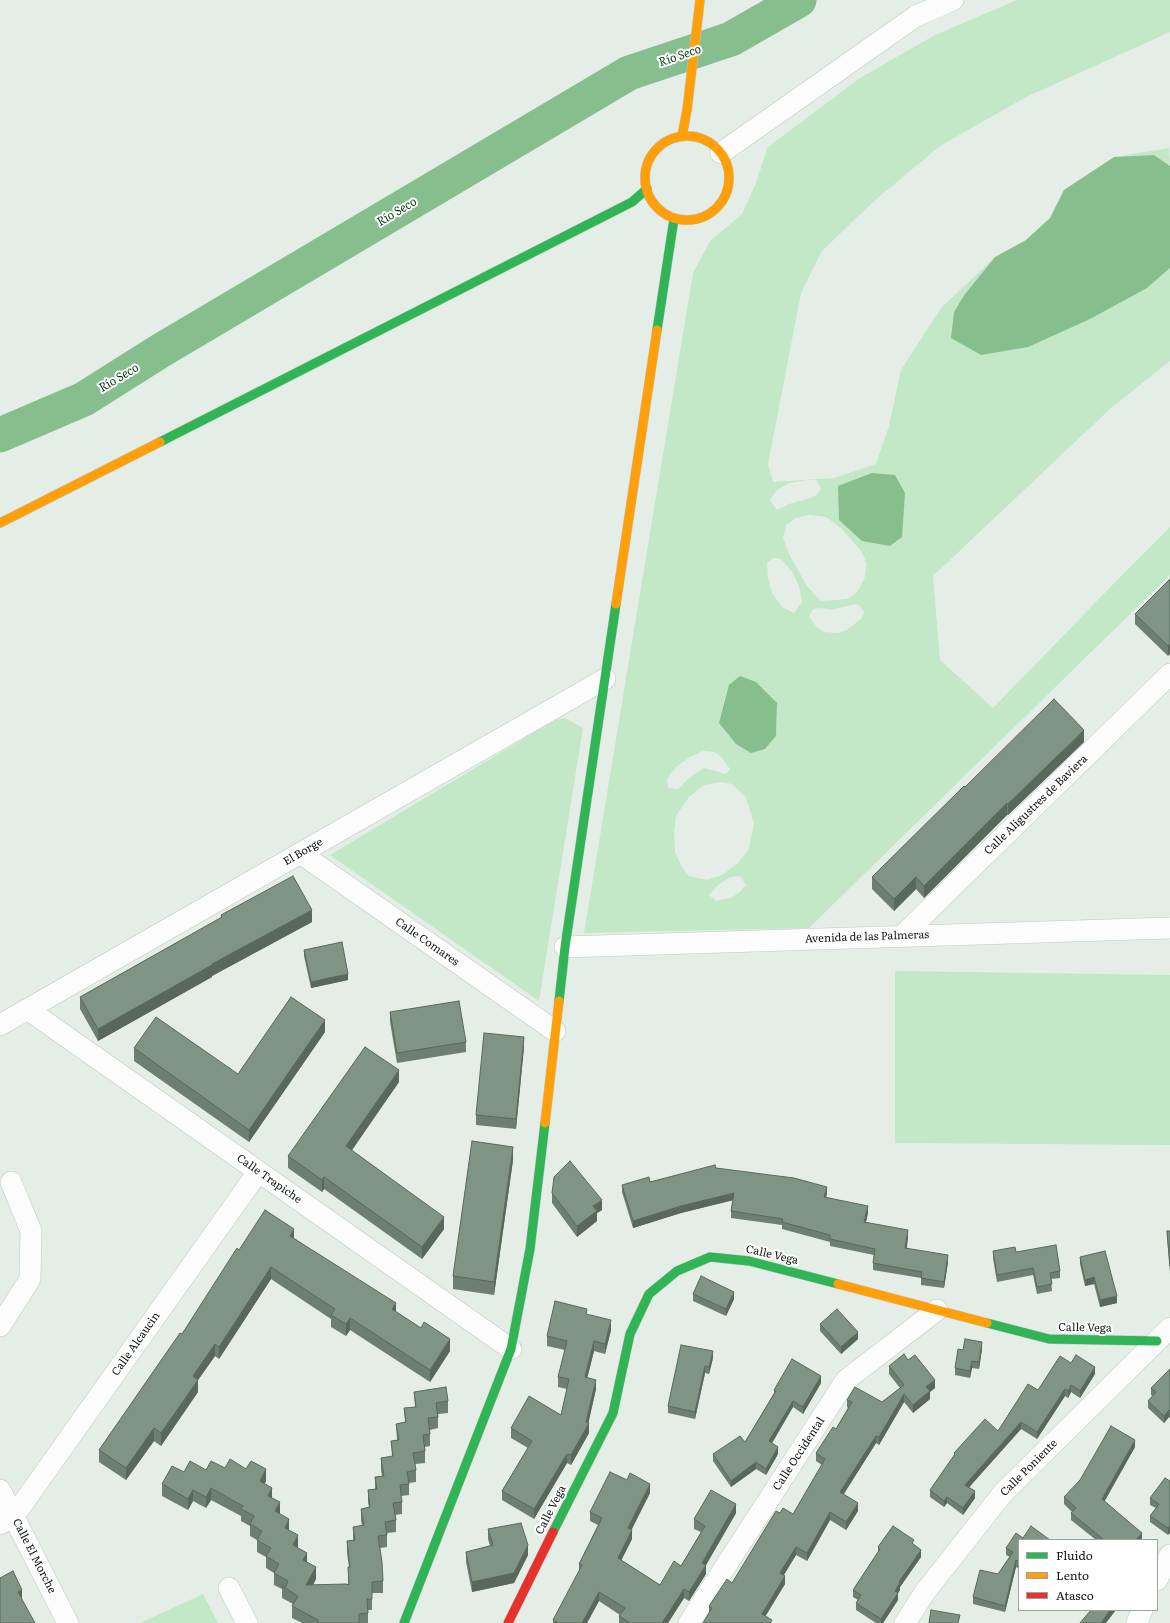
<!DOCTYPE html>
<html>
<head>
<meta charset="utf-8">
<style>
	body { margin:0 }
	#map { position:relative; width:1170px; height:1623px; overflow:hidden; background:#e4eee6; font-family:Literata,serif }
	canvas { display:block }
	.legend { position:absolute; left:1018px; top:1539px; width:140px; height:72px; box-sizing:border-box; background:#fff; border:1px solid #a0a2a0; margin:0; padding:5px 7px; list-style:none; font-size:12px; color:#111712 }
	.legend li { display:flex; align-items:center; gap:8px; height:20px }
	.legend b { width:20px; border:1px solid #a0a2a0 }
</style>
</head>
<body>
<div id="map">
<canvas width="1170" height="1623"></canvas>
<ul class="legend">
<li><b style="height:5px;background:#30b455"></b>Fluido</li>
<li><b style="height:5px;background:#ff9f0a"></b>Lento</li>
<li><b style="height:5px;background:#e5322d"></b>Atasco</li>
</ul>
</div>
<script>
const ctx = document.querySelector('canvas').getContext('2d');
ctx.lineJoin = 'round';
function fill(path, color) { ctx.fillStyle = color; ctx.fill(path, 'evenodd'); }
const poly = rows => new Path2D(rows.map(r => 'M' + r).join(''));
function strokePath(path, color, width, dash) { ctx.strokeStyle = color; ctx.lineWidth = width; ctx.lineCap = dash ? 'butt' : 'round'; ctx.setLineDash(dash || []); ctx.stroke(path); }
function label(font, color, halo, rows, align = 'center') {
  ctx.font = font + ' Literata,serif'; ctx.lineWidth = 4; ctx.setLineDash([]); ctx.textBaseline = 'middle'; ctx.strokeStyle = halo; ctx.fillStyle = color; for (const [text, x, y, turn = 0] of rows) {
    ctx.save(); ctx.translate(x, y); ctx.rotate((+turn || 0) * Math.PI / 180); ctx.textAlign = isNaN(turn) ? turn : align; if (halo) ctx.strokeText(text, 0, 0); ctx.fillText(text, 0, 0); ctx.restore();
  }
}
const green = poly([
	[1017,0,1170,0,1170,32,1026,97,940,146,874,201,822,251,801,293,768,464,773,482,834,478,876,464,889,426,901,370,941,308,995,257,965,294,1147,288,1170,268,1170,361,1111,408,933,576,940,660,993,708,1126,571,1170,527,1170,575,809,928,584,933,693,273,710,241,742,214,756,183,768,147,860,78,935,35],
	[807,480,817,480,821,489,817,495,804,500,789,504,777,510,770,500,777,490,789,483],
	[809,515,826,517,841,528,862,552,867,564,864,580,858,591,848,599,821,601,807,586,790,556,783,538,786,525,796,518],
	[773,558,781,559,792,571,799,586,802,602,794,613,782,607,772,593,768,579,767,563],
	[855,604,859,605,864,612,862,618,847,630,838,633,824,632,815,625,809,616,813,609,822,608,830,610],
	[777,703,776,736,765,749],
	[703,751,715,752,722,758,730,769,726,774,704,768,689,778,678,789,668,788,667,779,676,767,690,757],
	[721,782,732,784,746,797,754,824,749,849,738,863,722,875,707,880,689,876,683,869,675,852,674,833,676,816,689,797,704,785],
	[740,876,746,885,739,893,730,898,716,901,709,895,718,885,730,877],
	[1169,148,1170,166,1153,155,1114,157],
	[565,718,583,728,539,1001,330,855,555,720],
	[895,971,1170,975,1170,1145,895,1143],
	[203,1594,218,1623,140,1623]
]);
const water = poly([
	[1154,155,1170,166,1170,268,1147,288,1090,319,1028,347,981,355,951,338,954,312,965,294,995,257,1026,240,1050,218,1064,190,1114,157],
	[872,473,895,475,905,493,902,537,890,546,862,541,839,520,838,486],
	[740,676,756,682,777,703,776,736,765,749,751,753,736,744,719,723,729,685]
]);
const river = poly([
	[0,435,84,399,160,351,629,73,731,39,799,0]
]);
const street = poly([
	[721,153,916,16,953,0],
	[300,853,555,1031],
	[902,936,1170,674],
	[565,947,1170,928],
	[27,1009,511,1349],
	[0,1025,605,679],
	[0,1326,30,1279,31,1231,11,1182],
	[0,1490,68,1623],
	[0,1524,14,1516,258,1172],
	[1157,1580,1170,1555],
	[229,1588,247,1623],
	[689,1623,846,1380,937,1310],
	[905,1623,925,1592,1003,1493,1170,1328],
	[1137,1623,1142,1610]
]);
const fast = poly([
	[657,330,674,219],
	[160,442,632,202,647,189],
	[559,1001,565,947,616,604],
	[987,1323,1049,1339,1157,1341],
	[553,1532,613,1413,630,1334,649,1294,677,1271,710,1257,749,1261,838,1284],
	[404,1623,511,1349,530,1249,545,1123]
]);
const slow = poly([
	[682,136,687,110,700,0],
	'645 178a42 42 0 1 1 84 0a42 42 0 1 1-84 0Z',
	[0,523,160,442],
	[616,604,657,330],
	[545,1123,559,1001],
	[838,1284,987,1323]
]);
const jam = poly([
	[508,1623,553,1532]
]);
const wall = poly([
	[1170,579,1168,656,1135,624,1135,614],
	[1084,742,1008,815,1007,815,924,898,916,889,894,911,872,889,872,877,965,787],
	[221,915,312,922,212,976,212,977,98,1041,80,1009,80,997,221,918],
	[304,950,348,980,311,988,304,956],
	[390,1012,466,1042,466,1052,397,1063,390,1022],
	[325,1032,249,1142,134,1061,134,1048,238,1074],
	[524,1047,516,1129,476,1125,476,1115],
	[399,1082,351,1150,444,1229,422,1259,324,1189,322,1192,288,1168,288,1156],
	[513,1160,494,1295,453,1289,453,1276],
	[716,1168,827,1194,826,1197,868,1213,866,1222,908,1237,907,1248,948,1262,944,1288,921,1285,921,1278,873,1270,873,1263,874,1255,830,1246,830,1242,782,1229,782,1225,731,1218,731,1211,733,1200,681,1213,633,1228,622,1192,622,1185,650,1182],
	[552,1193,602,1210,597,1213,597,1221,577,1237,552,1203],
	[1167,1231,1170,1231,1170,1273,1167,1238],
	[294,1238,450,1351,430,1382,350,1330,346,1336,331,1327,331,1319,271,1279,219,1359,215,1356,198,1380,198,1392,161,1446,154,1441,126,1480,99,1462,99,1450,182,1334,239,1250],
	[993,1251,1016,1252,1060,1271,1060,1278,1051,1279,1052,1291,1037,1294,1033,1275,997,1282,993,1258],
	[1080,1257,1117,1303,1100,1307,1094,1284,1085,1286,1080,1264],
	[693,1294,734,1299,726,1316,693,1301],
	[587,1314,611,1330,605,1354,594,1351,587,1378,596,1389,588,1423,589,1433,571,1465,567,1463,534,1519,502,1500,502,1491,528,1448,511,1438,511,1428,561,1415,567,1389,558,1387,558,1377,565,1350,547,1346,547,1336],
	[820,1324,858,1339,841,1354,820,1331],
	[982,1349,979,1369,972,1368,970,1378,955,1375,955,1368],
	[713,1358,709,1374,705,1373,695,1419,668,1413,668,1406],
	[908,1360,935,1388,930,1392,930,1399,913,1413,904,1402,879,1445,876,1443,843,1495,858,1511,846,1530,830,1520,807,1561,796,1555,784,1575,785,1584,765,1616,772,1623,709,1613,709,1606,732,1583,780,1513,793,1514,822,1465,816,1461,816,1453,836,1429,848,1408,847,1407,847,1400,882,1402,900,1388,889,1374,889,1366],
	[1071,1363,1095,1374,1080,1398,1071,1392,1068,1398,1065,1396,1037,1439,1021,1429,969,1487,975,1498,963,1515,947,1503,944,1507,930,1497,930,1490,954,1456,954,1453,998,1431,1038,1390],
	[1170,1369,1170,1418,1169,1417,1164,1423,1148,1408,1148,1401,1153,1396,1151,1395,1151,1388],
	[821,1383,803,1414,793,1407,772,1443,778,1454,766,1475,756,1469,731,1487,713,1461,713,1454,745,1442,774,1393,774,1390],
	[414,1392,448,1401,448,1413,438,1414,438,1428,430,1430,430,1446,425,1447,425,1463,415,1464,416,1470,416,1482,409,1483,409,1495,401,1496,402,1502,402,1514,395,1515,396,1520,396,1532,387,1533,387,1547,380,1548,383,1581,383,1593,372,1593,372,1610,368,1610,368,1623,302,1623,292,1618,292,1606,293,1604,282,1598,282,1589,274,1585,274,1573,266,1568,266,1557,257,1552,257,1540,250,1536,250,1526,241,1521,241,1516,211,1500,206,1508,193,1501,188,1510,162,1496,162,1484,184,1472,225,1468,246,1469,266,1481,265,1483,280,1514,289,1531,298,1547,297,1547,307,1562,316,1579,313,1585,348,1585,348,1567,349,1567,347,1553,347,1541,353,1540,353,1527,362,1526,361,1520,361,1509,369,1508,368,1502,368,1490,375,1489,375,1477,382,1476,381,1470,381,1458,392,1457,391,1441,397,1440,396,1424,405,1422,404,1408,415,1407],
	[1135,1447,1104,1501,1142,1539,1142,1540,1096,1540,1071,1520,1071,1513,1072,1512,1064,1504,1064,1497],
	[1170,1481,1168,1535,1150,1522,1150,1516,1156,1508,1150,1505,1150,1498],
	[650,1493,631,1530,632,1539,621,1560,660,1585,681,1566,701,1532,694,1529,694,1519,736,1513,706,1565,706,1574,689,1601,684,1598,668,1623,619,1623,619,1616,620,1615,599,1601,587,1623,553,1623,553,1620,579,1572,579,1564,598,1525,590,1521,590,1512],
	[488,1529,528,1555,514,1583,472,1592,466,1562,466,1552,490,1546,488,1539],
	[1023,1538,1050,1540,1019,1540,1019,1569,1016,1567,1005,1612,973,1604,973,1597,998,1574,1010,1557,1006,1555,1006,1548],
	[914,1545,921,1557,900,1587,900,1590,898,1593,898,1600,883,1623,876,1623,856,1610,856,1603,858,1600,853,1597,853,1590,878,1552,878,1547]
]);
const shadedWall = poly([
	[1170,644,1170,654,1168,656,1168,646],
	[1084,730,1084,742,1008,815,1008,804],
	[1007,803,1007,815,924,898,924,886],
	[916,877,916,889,894,911,894,899],
	[312,910,312,922,212,976,212,977,98,1041,98,1029,212,964],
	[348,974,348,980,311,988,311,982],
	[325,1020,325,1032,249,1142,249,1130],
	[524,1037,524,1047,516,1129,516,1119],
	[399,1070,399,1082,346,1159,346,1146],
	[513,1147,513,1160,494,1295,494,1282],
	[324,1177,324,1189,322,1192,322,1180],
	[827,1187,827,1194,824,1203,824,1197],
	[734,1193,734,1200,681,1213,633,1228,633,1221,681,1206],
	[602,1200,602,1210,597,1213,597,1221,577,1237,577,1226,593,1206],
	[868,1206,868,1213,864,1229,864,1222],
	[444,1217,444,1229,422,1259,422,1247],
	[294,1229,294,1242,290,1236],
	[908,1230,908,1237,905,1255,905,1248],
	[948,1255,948,1262,944,1288,944,1282],
	[271,1267,271,1279,219,1359,219,1347],
	[1094,1277,1094,1284,1085,1286,1085,1280],
	[734,1292,734,1299,726,1316,726,1309],
	[1117,1296,1117,1303,1100,1307,1100,1300],
	[396,1303,396,1316,392,1309],
	[350,1318,350,1330,346,1336,346,1324],
	[611,1320,611,1330,605,1354,605,1344],
	[858,1332,858,1339,841,1354,841,1347],
	[450,1339,450,1351,430,1382,430,1370],
	[594,1341,594,1351,585,1387,585,1377],
	[982,1342,982,1349,979,1369,979,1362],
	[215,1344,215,1356,198,1380,198,1392,161,1446,161,1433,193,1376],
	[713,1351,713,1358,709,1374,709,1367],
	[972,1361,972,1368,970,1378,970,1371],
	[705,1366,705,1373,695,1419,695,1412],
	[1095,1367,1095,1374,1080,1398,1080,1391],
	[821,1376,821,1383,803,1414,803,1407],
	[596,1380,596,1389,588,1425,589,1423,589,1433,571,1465,571,1455,586,1422],
	[935,1380,935,1388,930,1392,930,1399,913,1413,913,1405,926,1387],
	[1071,1385,1071,1392,1068,1398,1068,1391],
	[1065,1389,1065,1396,1037,1439,1037,1432],
	[904,1394,904,1402,879,1445,879,1437],
	[793,1401,793,1407,769,1448,769,1441],
	[1169,1410,1169,1417,1164,1423,1164,1416],
	[1021,1422,1021,1429,965,1492,965,1485],
	[154,1428,154,1441,126,1480,126,1468],
	[876,1436,876,1443,840,1500,840,1492],
	[1135,1440,1135,1447,1102,1506,1102,1499],
	[778,1447,778,1454,766,1475,766,1469],
	[567,1454,567,1463,534,1519,534,1509],
	[756,1462,756,1469,731,1487,731,1481],
	[266,1469,266,1481,260,1492,260,1481],
	[650,1484,650,1493,628,1537,628,1528],
	[211,1488,211,1500,206,1508,206,1497],
	[272,1488,272,1499,268,1496],
	[193,1490,193,1501,188,1510,188,1499],
	[975,1491,975,1498,963,1515,963,1508],
	[947,1497,947,1503,944,1507,944,1501],
	[280,1502,280,1514,275,1523,275,1511],
	[858,1503,858,1511,846,1530,846,1522],
	[736,1504,736,1513,706,1565,706,1574,689,1601,689,1592,702,1563],
	[830,1512,830,1520,807,1561,807,1553],
	[289,1519,289,1531,285,1528],
	[1170,1526,1170,1533,1168,1535,1168,1528],
	[632,1530,632,1539,618,1567,618,1558],
	[1142,1533,1142,1540,1136,1540],
	[298,1535,298,1547,293,1556,293,1545],
	[528,1545,528,1555,514,1583,472,1592,472,1582],
	[796,1547,796,1555,780,1581,780,1573],
	[921,1550,921,1557,900,1587,900,1590,898,1593,898,1600,883,1623,881,1623,881,1619,899,1582],
	[307,1553,307,1564,303,1560],
	[1016,1560,1016,1567,1005,1612,1005,1606],
	[316,1567,316,1579,306,1597,306,1585],
	[785,1576,785,1584,762,1622,762,1614],
	[684,1589,684,1598,668,1623,662,1623],
	[22,1590,22,1602,18,1592],
	[599,1592,599,1601,587,1623,582,1623],
	[1110,1610,1116,1610,1106,1623,1101,1623]
]);
const building = poly([
	[1170,579,1170,644,1168,646,1135,614,1170,579],
	[1054,699,1084,730,1008,804,1007,803,924,886,916,877,894,899,872,877,964,786,965,787,1054,699],
	[293,876,312,910,212,964,212,965,98,1029,80,997,222,917,221,915,293,876],
	[342,942,348,974,311,982,304,950,342,942],
	[291,997,325,1020,249,1130,134,1048,156,1017,238,1074,291,997],
	[459,1001,466,1042,397,1053,390,1012,459,1001],
	[484,1033,524,1037,516,1119,476,1115,484,1033],
	[365,1047,399,1070,346,1146,444,1217,422,1247,324,1177,322,1180,288,1156,365,1047],
	[472,1141,513,1147,494,1282,453,1276,472,1141],
	[570,1161,602,1200,593,1206,597,1211,577,1226,552,1193,554,1177,570,1161],
	[715,1165,716,1168,794,1178,827,1187,824,1197,868,1206,864,1222,908,1230,905,1248,948,1255,944,1282,921,1278,922,1272,873,1263,875,1249,830,1239,830,1235,782,1222,783,1219,731,1211,734,1193,681,1206,633,1221,622,1185,649,1177,650,1182,715,1165],
	[265,1210,294,1229,290,1236,396,1303,392,1309,421,1328,424,1322,450,1339,430,1370,350,1318,346,1324,331,1315,335,1309,271,1267,219,1347,215,1344,193,1376,198,1380,161,1433,154,1428,126,1468,99,1450,180,1333,182,1334,237,1248,239,1250,265,1210],
	[1167,1231,1170,1231,1170,1266,1167,1231],
	[1056,1245,1060,1271,1050,1273,1052,1284,1037,1287,1033,1268,997,1275,993,1251,1015,1247,1016,1252,1056,1245],
	[1105,1251,1117,1296,1100,1300,1094,1277,1085,1280,1080,1257,1105,1251],
	[701,1276,734,1292,726,1309,693,1294,701,1276],
	[555,1301,587,1309,586,1314,611,1320,605,1344,594,1341,585,1377,596,1380,586,1422,589,1423,571,1455,567,1454,534,1509,502,1491,532,1441,511,1428,529,1396,561,1415,569,1379,558,1377,567,1341,547,1336,555,1301],
	[837,1309,858,1332,841,1347,820,1324,837,1309],
	[965,1339,982,1342,979,1362,972,1361,970,1371,955,1368,958,1349,963,1350,965,1339],
	[681,1345,713,1351,709,1367,705,1366,695,1412,668,1406,681,1345],
	[904,1354,908,1360,915,1355,935,1380,926,1387,930,1391,913,1405,904,1394,879,1437,876,1436,840,1492,858,1503,846,1522,830,1512,807,1553,796,1547,780,1573,785,1576,762,1614,772,1620,770,1623,703,1623,712,1608,709,1606,727,1579,732,1583,776,1511,780,1513,783,1508,793,1514,825,1459,816,1453,833,1427,836,1429,852,1402,847,1400,855,1387,882,1402,904,1385,889,1366,904,1354],
	[1076,1355,1095,1367,1080,1391,1071,1385,1068,1391,1065,1389,1037,1432,1021,1422,965,1485,975,1491,963,1508,947,1497,944,1501,930,1490,955,1454,954,1453,985,1419,998,1431,1028,1384,1038,1390,1060,1356,1071,1363,1076,1355],
	[792,1359,821,1376,803,1407,793,1401,769,1441,778,1447,766,1469,756,1462,731,1481,713,1454,740,1436,745,1442,776,1391,774,1390,792,1359],
	[1170,1369,1170,1411,1169,1410,1164,1416,1148,1401,1156,1392,1151,1388,1170,1369],
	[446,1387,448,1401,436,1403,438,1417,428,1418,430,1434,423,1435,425,1451,413,1453,416,1470,407,1472,409,1484,400,1485,402,1502,393,1503,396,1520,385,1522,387,1535,378,1536,382,1562,383,1581,372,1582,372,1599,367,1599,368,1613,359,1614,359,1623,318,1623,318,1620,292,1606,298,1596,282,1586,286,1586,288,1581,274,1573,279,1564,266,1556,271,1548,257,1540,262,1531,250,1524,254,1516,241,1509,243,1506,211,1488,206,1497,193,1490,188,1499,162,1484,172,1466,184,1472,190,1461,206,1470,211,1461,225,1468,230,1459,246,1469,251,1461,266,1469,260,1481,272,1488,268,1496,280,1502,275,1511,289,1519,285,1528,298,1535,293,1545,307,1553,303,1560,316,1567,306,1585,346,1584,349,1585,348,1567,350,1567,347,1541,355,1540,353,1527,364,1525,361,1509,370,1507,368,1490,377,1489,375,1477,384,1476,381,1458,393,1456,391,1441,399,1440,396,1424,406,1422,404,1408,416,1407,414,1392,446,1387],
	[1111,1426,1135,1440,1102,1499,1142,1533,1136,1540,1104,1540,1071,1513,1076,1508,1064,1497,1080,1480,1111,1426],
	[610,1472,627,1480,630,1473,650,1484,628,1528,632,1530,618,1558,660,1585,674,1561,681,1566,705,1526,694,1519,711,1490,736,1504,702,1563,706,1565,689,1592,684,1589,662,1623,630,1623,619,1616,625,1608,599,1592,582,1623,558,1623,553,1620,582,1565,579,1564,602,1518,590,1512,610,1472],
	[1165,1478,1170,1481,1170,1526,1168,1528,1150,1516,1159,1504,1150,1498,1165,1478],
	[521,1523,528,1545,514,1573,472,1582,466,1552,493,1545,488,1529,521,1523],
	[893,1526,914,1540,912,1543,921,1550,899,1582,900,1583,895,1591,898,1593,881,1619,856,1603,861,1595,853,1590,880,1549,878,1547,893,1526],
	[1031,1526,1050,1540,1019,1540,1019,1562,1016,1560,1005,1606,973,1597,980,1570,998,1574,1013,1552,1006,1548,1016,1533,1023,1538,1031,1526],
	[13,1571,22,1590,18,1592,35,1623,0,1623,0,1578,13,1571],
	[931,1610,960,1615,958,1623,929,1623,931,1610],
	[1091,1610,1110,1610,1101,1623,1080,1623,1091,1610]
]);
const streetNames = [
	["Calle Aligustres de Baviera",1036,805,-44],
	["El Borge",303,852,-30],
	["Avenida de las Palmeras",867,937,-2],
	["Calle Comares",427,942,35],
	["Calle Trapiche",269,1179,35],
	["Calle Vega",772,1255,13],
	["Calle Vega",1085,1328,1],
	["Calle Alcaucin",136,1344,-55],
	["Calle Occidental",799,1454,-57],
	["Calle Poniente",1029,1468,-45],
	["Calle Vega",551,1510,-63],
	["Calle El Morche",34,1556,63]
];
const waterNames = [
	["Río Seco",680,56,-19],
	["Río Seco",397,212,-31],
	["Río Seco",119,378,-31]
];
fill(green, '#c2e8c7');
fill(water, '#87be8e');
strokePath(river, '#87be8e', 35);
strokePath(street, '#c1c8c2', 22);
strokePath(fast, '#c1c8c2', 10);
strokePath(slow, '#c1c8c2', 10);
strokePath(jam, '#c1c8c2', 10);
strokePath(street, '#fbfcfb', 21);
strokePath(fast, '#30b455', 9);
strokePath(slow, '#ff9f0a', 9);
strokePath(jam, '#e5322d', 9);
fill(wall, '#6d7f72');
fill(shadedWall, '#59685c');
fill(building, '#7f9484');
strokePath(building, '#59685c', 1);
label('11px', '#111712', '#fff', streetNames);
label('italic 12px', '#003a0e', '#fff', waterNames);
</script>
</body>
</html>
